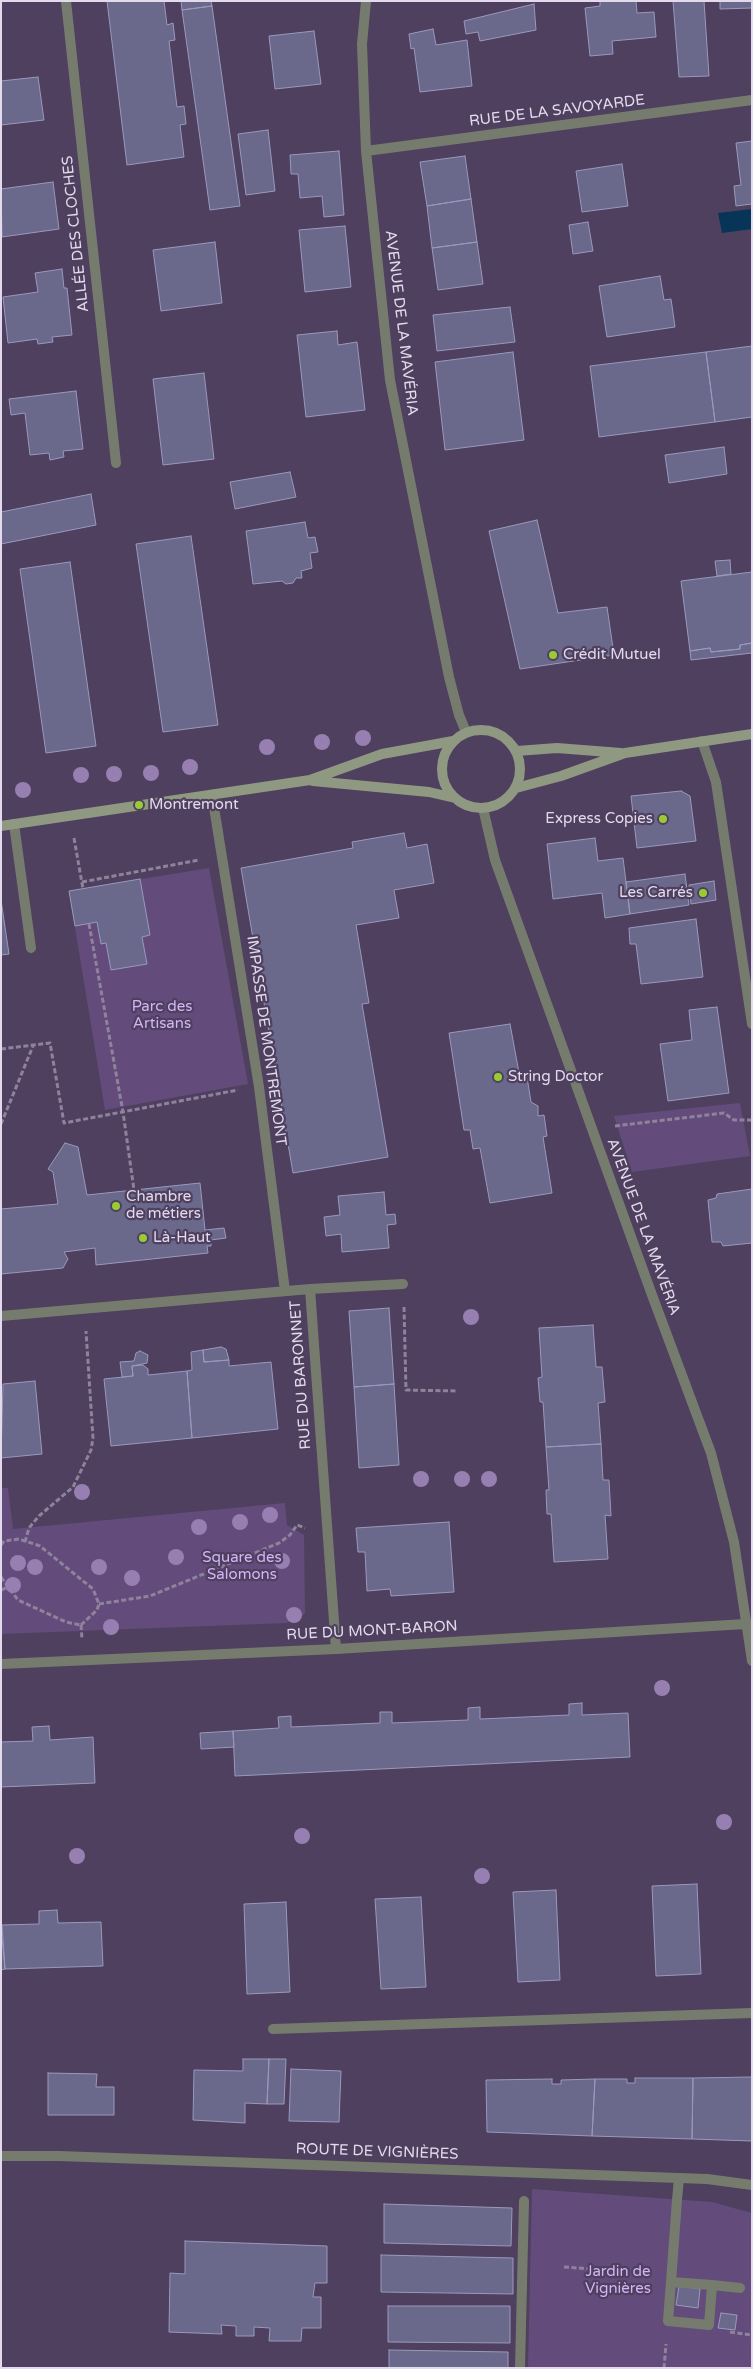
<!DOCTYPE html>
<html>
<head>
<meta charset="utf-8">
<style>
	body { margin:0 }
	#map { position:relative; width:753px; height:2369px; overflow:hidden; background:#4e405e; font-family:"Varela Round",sans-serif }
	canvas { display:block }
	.frame { position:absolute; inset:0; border:2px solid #e3daed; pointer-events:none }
</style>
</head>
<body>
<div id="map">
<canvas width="753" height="2369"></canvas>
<div class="frame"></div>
</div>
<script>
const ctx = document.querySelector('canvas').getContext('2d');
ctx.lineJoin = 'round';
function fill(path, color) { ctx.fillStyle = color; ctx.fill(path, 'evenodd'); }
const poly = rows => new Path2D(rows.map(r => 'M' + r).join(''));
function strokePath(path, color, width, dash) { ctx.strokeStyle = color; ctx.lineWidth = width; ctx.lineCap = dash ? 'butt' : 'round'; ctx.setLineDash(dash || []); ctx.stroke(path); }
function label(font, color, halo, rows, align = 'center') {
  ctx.font = font + ' "Varela Round",sans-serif'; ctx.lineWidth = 4.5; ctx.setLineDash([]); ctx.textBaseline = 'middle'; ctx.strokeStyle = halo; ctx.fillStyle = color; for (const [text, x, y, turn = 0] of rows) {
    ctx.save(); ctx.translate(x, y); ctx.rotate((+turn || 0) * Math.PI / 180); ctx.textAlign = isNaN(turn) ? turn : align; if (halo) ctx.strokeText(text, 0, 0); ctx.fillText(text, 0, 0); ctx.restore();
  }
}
const green = poly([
	[209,868,248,1084,105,1110,69,891],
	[740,1103,750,1156,632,1172,614,1116],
	[1,1488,8,1488,13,1529,285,1503,287,1525,304,1535,305,1613,300,1619,286,1623,1,1634],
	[532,2189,712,2202,752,2213,752,2368,528,2368]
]);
const water = poly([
	[752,209,752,229,722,233,718,213]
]);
const building = poly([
	[107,1,164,1,167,25,173,23,175,40,169,41,177,107,184,106,186,124,180,125,184,157,127,165,107,1],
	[181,1,211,1,212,6,182,10,181,1],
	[600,1,636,1,637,13,654,12,656,37,612,41,613,54,590,56,585,8,600,6,600,1],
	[673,1,704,1,709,76,679,77,673,1],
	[720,1,752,1,752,8,720,9,720,1],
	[534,4,536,30,480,41,478,32,466,34,464,21,534,4],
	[212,6,240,206,210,210,182,10,212,6],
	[433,29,436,45,467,40,472,86,420,92,414,48,411,49,409,34,433,29],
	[314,31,321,84,275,89,269,36,314,31],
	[38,77,44,120,1,125,1,81,38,77],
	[268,130,275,191,246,195,238,134,268,130],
	[752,141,752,204,736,206,734,186,741,185,736,143,752,141],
	[339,151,344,215,324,217,322,196,300,198,298,174,291,174,290,155,339,151],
	[465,156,471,199,427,206,420,162,465,156],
	[622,164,628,206,582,212,576,171,622,164],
	[53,182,59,229,2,237,1,189,53,182],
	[471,199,477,242,432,248,427,206,471,199],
	[588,222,593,251,573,254,569,225,588,222],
	[345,226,351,287,305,292,299,230,345,226],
	[215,242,222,303,161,311,153,250,215,242],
	[477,242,483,284,438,290,432,248,477,242],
	[62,269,64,288,67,288,72,335,52,337,53,342,38,344,37,339,8,343,3,297,38,292,35,273,62,269],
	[660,276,664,300,671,299,675,327,607,337,599,286,660,276],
	[510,307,515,342,437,351,433,315,510,307],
	[337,331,338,345,357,342,365,410,306,417,297,335,337,331],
	[752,346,752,417,715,422,706,352,752,346],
	[513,352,524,440,445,450,435,362,513,352],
	[706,352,715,422,599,437,590,366,706,352],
	[204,373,214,459,163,465,153,379,204,373],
	[76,391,83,449,63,451,64,457,50,460,49,453,30,455,25,413,11,415,9,399,76,391],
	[724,447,727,474,669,483,665,455,724,447],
	[290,472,296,497,235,509,230,482,290,472],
	[91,494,96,525,1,544,1,512,91,494],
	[537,520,558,613,607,607,614,655,520,669,489,531,537,520],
	[305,522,308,538,315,537,318,552,310,553,312,568,301,571,302,578,296,578,293,583,286,584,282,581,253,584,246,531,305,522],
	[191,536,218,725,163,732,136,544,191,536],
	[730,560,731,574,717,576,715,561,730,560],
	[70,562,96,746,46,753,20,569,70,562],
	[752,572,752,643,740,645,740,649,711,652,710,648,690,651,681,581,752,572],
	[752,643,752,653,691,660,690,651,710,648,711,652,740,649,740,645,752,643],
	[681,791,690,796,696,841,637,848,631,796,681,791],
	[404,833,407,848,427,844,434,883,394,890,399,918,356,925,369,1003,362,1004,388,1157,293,1173,241,868,353,848,352,842,404,833],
	[595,838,598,861,623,858,630,914,605,918,602,893,553,899,547,844,595,838],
	[685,874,689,905,630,914,626,882,685,874],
	[140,879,150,935,142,937,147,964,111,970,106,943,101,944,97,922,75,926,69,891,140,879],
	[714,881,716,900,691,904,689,885,714,881],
	[1,900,9,954,1,955,1,900],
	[696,919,703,977,641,984,636,944,630,944,629,928,696,919],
	[717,1007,729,1093,668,1101,660,1044,692,1040,689,1010,717,1007],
	[510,1024,520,1078,527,1077,531,1102,538,1106,538,1116,544,1115,547,1136,543,1137,552,1193,490,1203,480,1148,473,1149,470,1130,464,1130,449,1033,510,1024],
	[65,1143,78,1147,87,1195,200,1183,205,1230,224,1228,226,1238,211,1240,211,1246,207,1246,208,1253,96,1265,95,1248,64,1252,68,1259,63,1268,1,1274,1,1209,58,1204,53,1172,48,1169,65,1143],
	[752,1189,752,1243,723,1246,721,1242,712,1242,708,1200,716,1198,717,1194,752,1189],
	[384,1192,386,1215,395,1214,396,1224,387,1225,389,1248,342,1252,341,1234,326,1236,324,1217,340,1215,338,1196,384,1192],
	[389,1308,394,1384,354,1387,349,1311,389,1308],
	[593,1325,596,1367,602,1367,605,1402,598,1403,601,1444,546,1447,543,1402,540,1402,538,1378,542,1377,539,1328,593,1325],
	[221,1347,226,1349,229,1360,204,1362,203,1350,221,1347],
	[203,1350,204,1362,229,1360,229,1366,271,1362,278,1429,192,1438,187,1371,192,1370,191,1352,203,1350],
	[140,1351,148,1355,147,1363,132,1366,133,1376,122,1377,120,1362,134,1361,136,1353,140,1351],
	[143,1365,148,1369,148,1375,187,1371,192,1438,111,1446,104,1379,133,1376,132,1366,143,1365],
	[35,1381,42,1454,1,1458,3,1384,35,1381],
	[394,1384,399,1465,359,1468,354,1387,394,1384],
	[601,1444,603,1480,609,1480,611,1516,605,1515,608,1559,554,1562,551,1514,547,1514,546,1490,549,1490,546,1447,601,1444],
	[449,1522,454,1592,391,1596,390,1589,367,1591,365,1552,358,1552,356,1528,449,1522],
	[582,1703,582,1715,628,1713,630,1757,235,1776,233,1731,279,1728,278,1717,291,1716,291,1727,380,1723,380,1712,392,1712,392,1723,468,1720,468,1708,480,1707,480,1719,569,1715,569,1704,582,1703],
	[49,1726,50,1740,93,1737,95,1783,1,1787,1,1742,33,1741,32,1727,49,1726],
	[233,1731,234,1747,201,1749,200,1733,233,1731],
	[697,1884,701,1974,656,1976,652,1886,697,1884],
	[556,1890,560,1980,518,1982,513,1892,556,1890],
	[421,1897,426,1987,381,1989,375,1899,421,1897],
	[286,1902,290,1992,247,1994,244,1904,286,1902],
	[57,1910,58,1923,101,1922,103,1966,5,1969,2,1925,39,1924,39,1911,57,1910],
	[1,1925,5,1969,1,1970,1,1925],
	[243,2059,269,2059,267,2104,245,2103,245,2123,193,2120,194,2070,243,2071,243,2059],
	[269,2059,286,2059,284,2104,267,2104,269,2059],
	[291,2069,341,2071,339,2122,289,2121,291,2069],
	[48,2073,97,2074,96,2087,114,2087,114,2115,48,2115,48,2073],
	[752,2077,752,2141,692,2139,693,2078,752,2077],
	[635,2078,693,2078,692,2139,592,2136,595,2079,627,2079,627,2083,635,2083,635,2078],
	[552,2079,552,2084,561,2084,561,2080,595,2079,592,2136,487,2132,486,2080,552,2079],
	[384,2204,512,2208,511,2246,384,2243,384,2204],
	[185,2241,327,2246,327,2283,315,2283,313,2297,321,2297,321,2328,302,2328,301,2341,269,2341,270,2328,254,2327,254,2336,236,2336,236,2326,221,2325,222,2334,169,2332,170,2273,185,2274,185,2241],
	[381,2255,513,2258,513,2294,381,2292,381,2255],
	[679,2286,700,2289,698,2308,676,2305,679,2286],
	[388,2306,510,2306,510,2343,388,2342,388,2306],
	[721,2313,737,2315,735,2330,718,2328,721,2313],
	[389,2350,508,2352,508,2368,389,2368,389,2350]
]);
const path = poly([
	[74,838,83,889],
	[82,882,199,860],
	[89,924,123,1112,134,1190],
	[1,1049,50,1043,64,1123,238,1090],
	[1,1124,33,1046],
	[615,1126,724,1113,734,1120,752,1120],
	[404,1307,406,1390,457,1391],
	[25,1542,29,1528,39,1516,73,1487,91,1450,93,1438,86,1331],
	[1,1545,4,1541,19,1539,40,1546,93,1589,99,1604,97,1610,81,1625],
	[1,1577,18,1600,66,1622,81,1625],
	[1,1590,8,1587],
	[99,1604,150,1596,279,1543,290,1535,297,1525,305,1528],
	[81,1625,82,1639],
	[564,2267,649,2273],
	[730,2332,752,2335],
	[664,2368,666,2344]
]);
const service = poly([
	[14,824,31,948],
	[310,1289,403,1284],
	[273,2029,752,2013],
	[671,2282,712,2285,709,2325,668,2321,671,2282,677,2200,679,2178],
	[712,2285,740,2288],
	[520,2368,524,2201]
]);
const pedestrian = poly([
	[212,795,259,1087,285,1291]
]);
const minor = poly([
	[66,1,116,463],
	[366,1,362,44,366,151,390,380,449,677,459,715,466,732],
	[366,151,752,100],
	[702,741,716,782,752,1024],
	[483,808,495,860,652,1295,711,1453,734,1542,752,1661],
	[1,1316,310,1289,336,1649],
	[1,1664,336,1649,745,1624],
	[1,2156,59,2156,707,2179,752,2185]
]);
const secondary = poly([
	'442 769a39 39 0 1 1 78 0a39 39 0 1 1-78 0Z',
	[517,751,557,748,621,753],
	[313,781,429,792,455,798],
	[516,788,561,776,625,753,752,734],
	[1,826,310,780,382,754,453,741]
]);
const trees = [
	[363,738],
	[322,742],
	[267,747],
	[190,767],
	[151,773],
	[114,774],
	[81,775],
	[23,790],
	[471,1317],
	[421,1479],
	[462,1479],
	[489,1479],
	[82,1492],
	[270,1515],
	[240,1522],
	[199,1527],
	[176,1557],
	[282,1561],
	[18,1563],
	[35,1567],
	[99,1567],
	[132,1578],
	[13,1585],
	[294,1615],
	[111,1627],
	[662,1688],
	[724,1822],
	[302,1836],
	[77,1856],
	[482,1876]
];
const markers = [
	[553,655,5,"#9bcb34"],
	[139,805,5,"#9bcb34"],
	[663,819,5,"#9bcb34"],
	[703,893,5,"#9bcb34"],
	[498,1077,5,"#9bcb34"],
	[116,1206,5,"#9bcb34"],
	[143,1238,5,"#9bcb34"]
];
const streetNames = [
	["RUE DE LA SAVOYARDE",557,111,-7],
	["ALLÉE DES CLOCHES",76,234,-96],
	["AVENUE DE LA MAVÉRIA",401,323,83],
	["IMPASSE DE MONTREMONT",266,1041,82],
	["AVENUE DE LA MAVÉRIA",643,1227,70],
	["RUE DU BARONNET",301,1375,-94],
	["RUE DU MONT-BARON",372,1631,-3],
	["ROUTE DE VIGNIÈRES",377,2152,2]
];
const poiNames = [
	["Crédit Mutuel",563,655],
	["Montremont",149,805],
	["Express Copies",653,819,"right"],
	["Les Carrés",693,893,"right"],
	["String Doctor",508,1077],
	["Chambre",126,1197],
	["de métiers",126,1214],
	["Là-Haut",153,1238]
];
const parkNames = [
	["Parc des",162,1007],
	["Artisans",162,1024],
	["Square des",242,1558],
	["Salomons",242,1575],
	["Jardin de",618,2272],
	["Vignières",618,2289]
];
fill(green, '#634c7b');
fill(water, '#063557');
fill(building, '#6a698b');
strokePath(building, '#9a99bd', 1);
strokePath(path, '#8f839c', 3, [5, 2.5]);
strokePath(service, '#767c6d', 10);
strokePath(pedestrian, '#767c6d', 10);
strokePath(minor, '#767c6d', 10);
strokePath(secondary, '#8f9982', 10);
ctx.fillStyle = '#987fb2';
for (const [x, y] of trees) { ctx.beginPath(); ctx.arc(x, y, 8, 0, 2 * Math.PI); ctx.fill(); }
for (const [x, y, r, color] of markers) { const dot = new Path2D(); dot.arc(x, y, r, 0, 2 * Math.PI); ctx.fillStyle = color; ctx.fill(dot); strokePath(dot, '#4e405e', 2); }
label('15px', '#e3daed', '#4e405e', streetNames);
label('15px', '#e3daed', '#4e405e', poiNames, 'left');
label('15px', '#d4b3f7', '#4e405e', parkNames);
</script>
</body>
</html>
